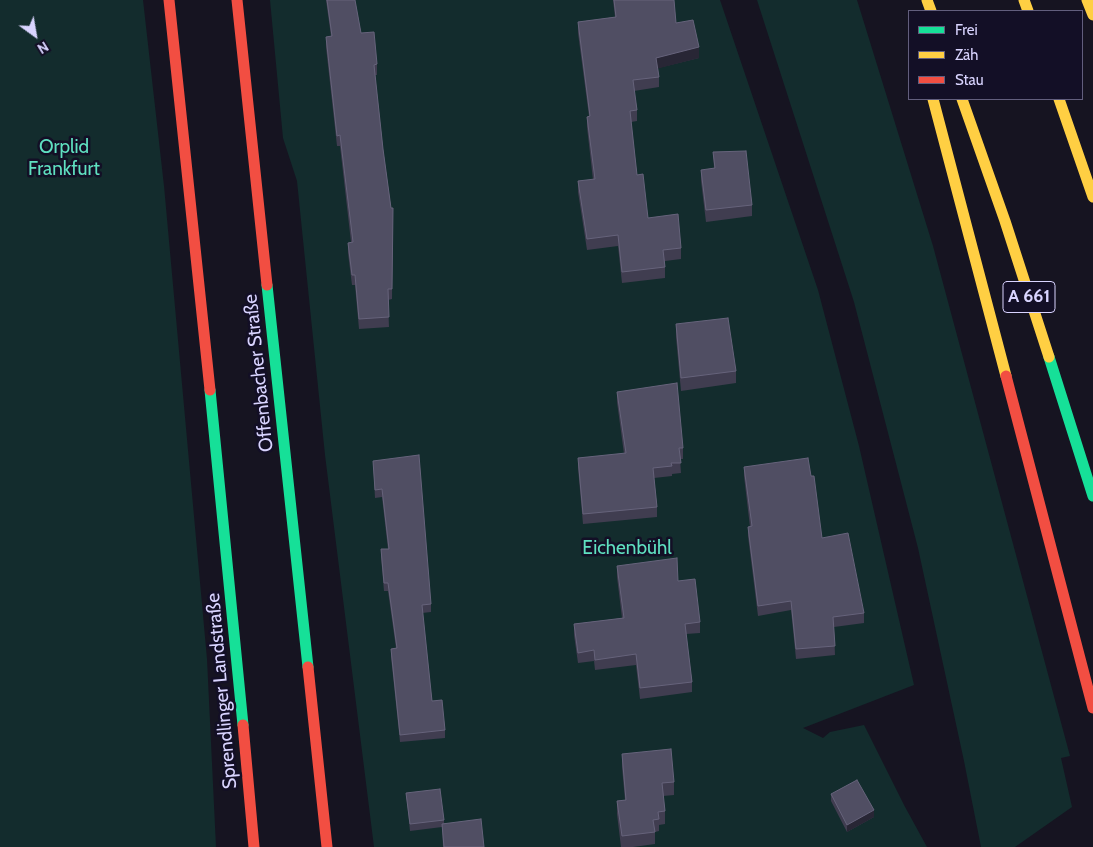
<!DOCTYPE html>
<html>
<head>
<meta charset="utf-8">
<style>
	body { margin:0 }
	#map { position:relative; width:1093px; height:847px; overflow:hidden; background:#161421; font-family:Cabin,sans-serif }
	canvas { display:block }
	.legend { position:absolute; left:908px; top:10px; width:175px; height:90px; box-sizing:border-box; background:#130f26; border:1px solid #625e7d; margin:0; padding:6px 9px; list-style:none; font-size:15px; color:#d9d4ff }
	.legend li { display:flex; align-items:center; gap:10px; height:25px }
	.legend b { width:25px; border:1px solid #625e7d }
	.north { position:absolute; left:10px; top:10px; width:50px; height:50px; -webkit-text-stroke:4px #130f26; paint-order:stroke; rotate:148deg; font-size:14px; font-weight:700; line-height:20px; text-align:center; color:#d9d4ff }
	.north::after { content:''; display:block; margin:auto; width:18px; height:22px; background:#d9d4ff; clip-path:polygon(50% 0,100% 100%,50% 72%,0 100%) }
</style>
</head>
<body>
<div id="map">
<canvas width="1093" height="847"></canvas>
<ul class="legend">
<li><b style="height:6px;background:#16e098"></b>Frei</li>
<li><b style="height:6px;background:#ffcf43"></b>Zäh</li>
<li><b style="height:6px;background:#f24e42"></b>Stau</li>
</ul>
<div class="north">N</div>
</div>
<script>
const ctx = document.querySelector('canvas').getContext('2d');
ctx.lineJoin = 'round';
function fill(path, color) { ctx.fillStyle = color; ctx.fill(path, 'evenodd'); }
const poly = rows => new Path2D(rows.map(r => 'M' + r).join(''));
function strokePath(path, color, width, dash) { ctx.strokeStyle = color; ctx.lineWidth = width; ctx.lineCap = dash ? 'butt' : 'round'; ctx.setLineDash(dash || []); ctx.stroke(path); }
function label(font, color, halo, rows, align = 'center') {
  ctx.font = font + ' Cabin,sans-serif'; ctx.lineWidth = 5; ctx.setLineDash([]); ctx.textBaseline = 'middle'; ctx.strokeStyle = halo; ctx.fillStyle = color; for (const [text, x, y, turn = 0] of rows) {
    ctx.save(); ctx.translate(x, y); ctx.rotate((+turn || 0) * Math.PI / 180); ctx.textAlign = isNaN(turn) ? turn : align; if (halo) ctx.strokeText(text, 0, 0); ctx.fillText(text, 0, 0); ctx.restore();
  }
}
const green = poly([
	[0,0,143,0,164,186,207,659,216,847,0,847],
	[270,0,720,0,818,290,859,446,914,685,803,728,823,738,830,732,864,725,904,805,927,847,374,847,325,455,297,181,283,138],
	[757,0,857,0,933,246,1070,756,1061,758,1072,807,1015,847,981,847,964,761,918,548,854,302]
]);
const fast = poly([
	[267,285,308,667],
	[1049,357,1093,496],
	[210,390,243,725]
]);
const slow = poly([
	[927,0,931,11],
	[1024,0,1028,11],
	[1087,0,1093,15],
	[933,99,1006,376],
	[962,99,1005,221,1049,357],
	[1059,99,1093,197]
]);
const jam = poly([
	[169,0,210,390],
	[237,0,267,285],
	[1006,376,1093,708],
	[308,667,327,847],
	[243,725,254,847]
]);
const wall = poly([
	[326,0,355,0,361,33,377,64,377,75,375,75,383,149,391,208,393,208,392,299,388,300,389,327,359,329,355,285,352,285,348,253,348,243,351,242,340,146,337,146,326,47,326,37,331,36],
	[613,0,674,0,676,23,699,58,658,68,659,77,659,87,634,91,637,110,637,121,631,122,637,175,648,218,681,248,681,259,665,261,665,278,622,283,618,246,587,250,578,192,578,181,593,180,587,127,587,117,589,116,578,33,578,22,615,17],
	[713,152,752,205,752,216,706,222,701,181,701,170,714,168],
	[676,324,736,371,736,383,681,391,676,337],
	[617,392,683,448,683,459,680,459,681,473,672,474,672,476,654,478,657,507,657,517,583,524,578,468,578,458,624,454,617,402],
	[373,461,431,604,431,612,422,613,432,701,445,730,445,738,400,742,391,657,391,649,396,648,388,591,384,591,381,557,381,549,388,549,382,497,375,498],
	[744,467,811,476,822,538,864,613,864,623,834,627,835,655,796,659,791,610,758,616,748,536,748,527,750,527,744,476],
	[617,566,678,581,700,622,700,633,686,634,692,682,692,692,640,699,636,665,595,670,594,661,578,663,574,635,574,624,622,618,617,577],
	[622,754,674,782,674,795,663,796,665,811,665,824,659,825,659,831,655,832,655,844,633,847,621,847,617,814,617,801,625,800,622,767],
	[406,793,444,820,444,823,484,847,443,847,442,827,410,831],
	[831,794,874,817,847,832,831,801]
]);
const shadedWall = poly([
	[699,47,699,58,656,69,656,58],
	[874,810,874,817,847,832,847,825]
]);
const building = poly([
	[327,0,355,0,361,33,374,32,377,64,374,65,383,149,391,208,393,208,392,289,388,289,389,317,359,319,355,275,352,275,348,243,353,242,340,135,337,136,326,37,332,36,327,0],
	[614,0,674,0,676,23,693,20,699,47,656,58,659,77,633,80,637,110,630,111,637,175,643,174,648,218,678,214,681,248,663,250,665,267,622,272,618,235,587,239,578,181,595,179,587,117,590,116,578,22,616,17,614,0],
	[746,151,752,205,706,210,701,170,715,168,713,152,746,151],
	[728,318,736,371,681,378,676,324,728,318],
	[677,383,683,448,679,448,681,463,671,463,672,466,653,468,657,507,583,514,578,458,626,453,617,392,677,383],
	[419,455,431,604,422,605,432,701,442,700,445,730,400,735,391,649,397,648,388,583,384,583,381,549,389,549,382,489,375,490,373,461,419,455],
	[808,458,811,476,814,476,822,538,848,533,864,613,833,617,835,646,796,649,791,601,758,606,748,527,752,526,744,467,808,458],
	[677,558,678,581,695,579,700,622,685,624,692,682,640,688,636,654,595,660,594,650,578,653,574,624,624,618,617,566,677,558],
	[671,749,674,782,662,783,665,811,658,812,659,819,653,820,655,832,622,836,617,801,626,800,622,754,671,749],
	[857,780,874,810,847,825,831,794,857,780],
	[440,789,444,820,410,824,406,793,440,789],
	[481,819,484,847,444,847,442,824,481,819]
]);
const shields = [
	[1029,297,52]
];
const shieldNames = [
	["A 661",1029,297]
];
const parkNames = [
	["Orplid",64,147],
	["Frankfurt",64,169],
	["Eichenbühl",627,548]
];
const streetNames = [
	["Offenbacher Straße",259,373,-96],
	["Sprendlinger Landstraße",222,691,-95]
];
fill(green, '#132c2d');
strokePath(fast, '#16e098', 11);
strokePath(slow, '#ffcf43', 11);
strokePath(jam, '#f24e42', 11);
fill(wall, '#403d50');
fill(shadedWall, '#282635');
fill(building, '#504e63');
strokePath(building, '#66637b', 1);
for (const [x, y, w] of shields) { const box = new Path2D(); box.roundRect(x - w / 2, y - 15.5, w, 31, 4); ctx.fillStyle = '#130f26'; ctx.fill(box); strokePath(box, '#d9d4ff', 1); }
label('bold 18px', '#d9d4ff', null, shieldNames);
label('19px', '#5fe0c0', '#130f26', parkNames);
label('19px', '#d9d4ff', '#130f26', streetNames);
</script>
</body>
</html>
